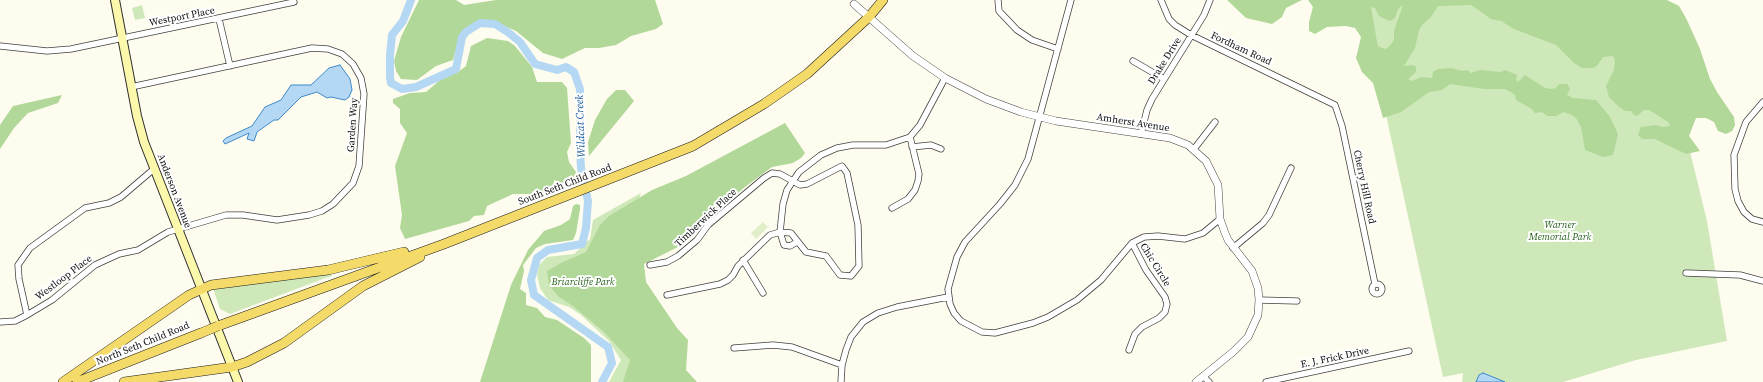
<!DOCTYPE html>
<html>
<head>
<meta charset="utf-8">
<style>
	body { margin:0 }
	canvas { display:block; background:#fefcee }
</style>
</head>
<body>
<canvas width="1763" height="382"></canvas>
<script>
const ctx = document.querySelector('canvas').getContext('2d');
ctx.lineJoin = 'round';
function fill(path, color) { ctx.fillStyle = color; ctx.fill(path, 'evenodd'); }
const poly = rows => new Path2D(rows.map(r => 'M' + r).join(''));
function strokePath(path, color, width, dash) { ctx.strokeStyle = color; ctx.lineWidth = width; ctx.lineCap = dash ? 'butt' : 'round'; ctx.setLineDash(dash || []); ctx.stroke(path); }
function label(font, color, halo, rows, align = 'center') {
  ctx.font = font + ' "Source Serif 4",serif'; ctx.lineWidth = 4; ctx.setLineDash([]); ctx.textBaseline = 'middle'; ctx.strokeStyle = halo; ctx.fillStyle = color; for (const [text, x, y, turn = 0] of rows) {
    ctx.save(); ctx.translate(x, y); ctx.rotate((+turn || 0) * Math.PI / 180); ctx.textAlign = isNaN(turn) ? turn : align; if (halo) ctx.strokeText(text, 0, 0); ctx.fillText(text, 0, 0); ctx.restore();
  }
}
const green = poly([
	[1361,0,1653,0,1707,221,1727,341,1636,360,1563,382,1462,382,1463,373,1443,377],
	[142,5,145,18,135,20,132,8],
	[641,193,609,296,637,382,609,382,621,360,609,341,581,315,569,307,548,300,540,288,537,275,539,265,547,257,574,254,590,239,593,220],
	[332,273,332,276,328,277,230,314,220,309,213,288]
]);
const forest = poly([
	[419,0,456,0,464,5,496,0,655,0,663,24,656,29,631,36,616,45,599,48,585,48,562,59,543,53,516,31,490,20,475,22,460,35,453,60,436,66,417,80,401,79,396,71,394,61,401,37],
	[1227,0,1302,0,1286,8,1282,17,1272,24,1246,18],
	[1308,0,1667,0,1679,6,1686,18,1700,49,1710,79,1717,92,1734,117,1735,125,1732,131,1726,134,1718,131,1714,122,1706,118,1696,118,1689,136,1700,151,1686,154,1655,139,1642,139,1638,135,1641,127,1656,125,1663,127,1670,126,1668,122,1649,110,1644,110,1637,116,1634,115,1631,111,1625,111,1618,106,1609,97,1606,86,1614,70,1615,60,1613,56,1603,57,1597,66,1593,68,1582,68,1574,63,1556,45,1514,29,1501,21,1491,19,1471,5,1438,6,1431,17,1422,25,1419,30,1415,48,1404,66,1413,65,1416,67,1416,72,1408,79,1412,81,1422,77,1432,78,1433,72,1438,69,1451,68,1462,71,1467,70,1471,73,1480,70,1501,72,1505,70,1517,75,1516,80,1518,82,1525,75,1545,88,1551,89,1556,88,1559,84,1567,84,1570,89,1567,95,1573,98,1596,100,1610,117,1618,134,1613,155,1603,157,1585,150,1581,127,1576,118,1572,115,1564,112,1556,116,1548,116,1541,112,1535,113,1532,109,1516,100,1515,95,1511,92,1505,89,1484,89,1450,84,1442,90,1429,92,1401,112,1383,118,1373,83,1362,72,1356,58,1361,37,1355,28,1346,26,1327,27,1315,34,1309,31,1309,22,1313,7],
	[1403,5,1394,31,1394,40,1389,47,1385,49,1382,48,1378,46,1377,42,1371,7,1375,8,1379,16,1390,21,1395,18,1398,9],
	[487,38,508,41,515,46,532,67,537,82,562,82,567,88,571,143,567,152,569,162,576,172,573,181,561,183,554,180,553,190,539,194,513,194,487,206,484,215,474,216,469,221,405,239,400,228,402,215,395,166,407,133,400,123,400,109,393,103,393,99,410,93,426,92,440,80,458,72,466,66,471,46],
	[616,90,625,90,634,101,589,156,588,142,595,120,607,99],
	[62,95,58,103,28,113,14,128,0,149,0,125,13,106],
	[785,123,805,153,801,158,793,163,772,167,745,187,720,208,696,233,676,248,644,264,646,282,677,328,688,340,686,370,697,382,623,382,630,360,604,332,573,306,559,297,549,285,547,271,561,263,586,252,600,225,609,216,652,190,686,176],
	[576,204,580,205,580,209,576,233,573,240,545,244,536,248,523,265,524,271,520,289,526,293,526,305,537,308,545,317,557,320,584,338,591,345,591,382,480,382,511,285,528,250,544,231,561,225,570,219,573,206]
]);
const pitch = poly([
	[763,222,768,227,756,239,751,233]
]);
const water = poly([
	[340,65,350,79,352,90,349,97,345,100,331,97,327,98,317,92,301,97,278,120,274,120,257,132,254,141,247,139,249,133,225,144,223,141,226,138,252,126,265,107,281,100,291,85,311,85,329,68,340,65],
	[1483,373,1488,375,1505,382,1476,382,1479,375,1483,373]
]);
const river = poly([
	[411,0,403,21,392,35,390,55,390,77,391,83,402,89,416,87,456,69,462,37,466,32,480,23,495,24,509,33,520,42,535,64,557,70,566,67,574,72,580,89,580,149,581,168,588,201,586,228,582,244,548,250,537,258,531,280,534,295,608,347,612,363,602,382]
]);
const minor = poly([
	[998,0,999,11,1017,30,1032,40,1058,49],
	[1071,0,1028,159,1015,185,1000,204,965,242,957,257,948,289,950,304,954,313,961,321,982,332,995,333,1033,323,1048,317,1077,300,1101,280,1132,243,1144,237,1158,236,1185,239,1203,233,1220,219],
	[1161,0,1169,19,1175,25,1191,35,1335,105,1342,126,1375,284],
	[219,19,230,66],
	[0,46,47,51,71,49,294,2],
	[1133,61,1164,79],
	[1763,102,1746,122,1734,155,1735,189,1738,201,1744,212,1752,219,1763,222],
	[1141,134,1147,110,1152,99,1204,15,1210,0],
	[912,147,931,145,941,149],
	[1194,149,1215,122],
	[892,208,908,199,915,190,918,181,919,174,910,137],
	[797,242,790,246,784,245,780,232,783,204,787,190,799,172,821,155,837,148,853,145,886,145,910,137,920,125,945,78],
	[1233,248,1263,223,1269,215,1291,168],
	[743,260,763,293],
	[650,265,667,262,678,256,697,240,708,225,764,178,772,173,780,174,800,185,807,184,842,166,847,173,858,225,859,266,851,276,840,275,826,256,806,252,791,233,780,232,770,235,738,266,733,275,728,280,720,284,667,295],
	[1686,273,1740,275,1763,281],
	'1372 289a5 5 0 1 1 10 0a5 5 0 1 1-10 0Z',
	[1259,300,1297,301],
	[27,315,19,279,18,265,30,248,85,208,109,203,121,197,155,168],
	[0,322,15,321,27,315,52,300,95,265,119,254,138,250,168,232,226,215,243,215,277,220,309,215,322,211,333,204,353,183,359,166,364,94,361,78,353,64,342,54,328,49,312,48,131,87],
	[734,348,773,345,792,347,842,365],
	[1129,350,1135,334,1142,327,1159,318,1165,312,1167,304,1165,297,1146,270,1132,243],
	[1203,376,1209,382],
	[841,382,842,365,846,350,851,337,863,322,878,313,897,307,948,297],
	[1266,382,1409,351]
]);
const tertiary = poly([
	[854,4,913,56,945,78,986,99,1021,112,1056,121,1170,138,1188,145,1206,161,1218,185,1220,219,1225,233,1228,240,1252,271,1258,288,1259,300,1258,315,1248,337,1233,352,1196,382]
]);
const secondary = poly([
	[115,0,137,116,144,142,238,382]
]);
const primary = poly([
	[218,326,444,244,693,146,764,104,807,74,869,17,883,0],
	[63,382,189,295,211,285,328,270,404,252],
	[77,382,201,333],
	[124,382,232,367,247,362,284,343,363,286,420,257]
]);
const primaryBridge = poly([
	[201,333,218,326]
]);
const streetNames = [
	["Westport Place",182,17,-11],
	["Fordham Road",1241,49,25],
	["Drake Drive",1165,61,-58],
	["Amherst Avenue",1133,123,9],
	["Garden Way",353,125,-86],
	["South Seth Child Road",565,185,-21],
	["Cherry Hill Road",1364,187,78],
	["Anderson Avenue",174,191,69],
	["Timberwick Place",706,218,-43],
	["Chic Circle",1155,265,58],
	["Westloop Place",64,278,-37],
	["North Seth Child Road",143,344,-22],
	["E. J. Frick Drive",1335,358,-12]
];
const parkNames = [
	["Warner",1560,225],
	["Memorial Park",1560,237],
	["Briarcliffe Park",583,282]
];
const waterNames = [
	["Wildcat Creek",581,126,-92]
];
fill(green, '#cee8b9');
fill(forest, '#b1d898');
fill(pitch, '#e0efca');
fill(water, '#b4d8f4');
strokePath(water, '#3d89c9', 1);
strokePath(river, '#b4d8f4', 8);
strokePath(minor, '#404040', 7);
strokePath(tertiary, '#404040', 8);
strokePath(secondary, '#2f2f2f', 10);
strokePath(primary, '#1e1e1e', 10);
strokePath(minor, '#fff', 5.5);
strokePath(tertiary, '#fff', 7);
strokePath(secondary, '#fcf8ab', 8);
strokePath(primary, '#f4da68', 9);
strokePath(primaryBridge, '#1e1e1e', 10, []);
strokePath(primaryBridge, '#f4da68', 9);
label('10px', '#0d0d0d', '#fff', streetNames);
label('italic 10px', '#29631f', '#fff', parkNames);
label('italic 11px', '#1a5b9b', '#fff', waterNames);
</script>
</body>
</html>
